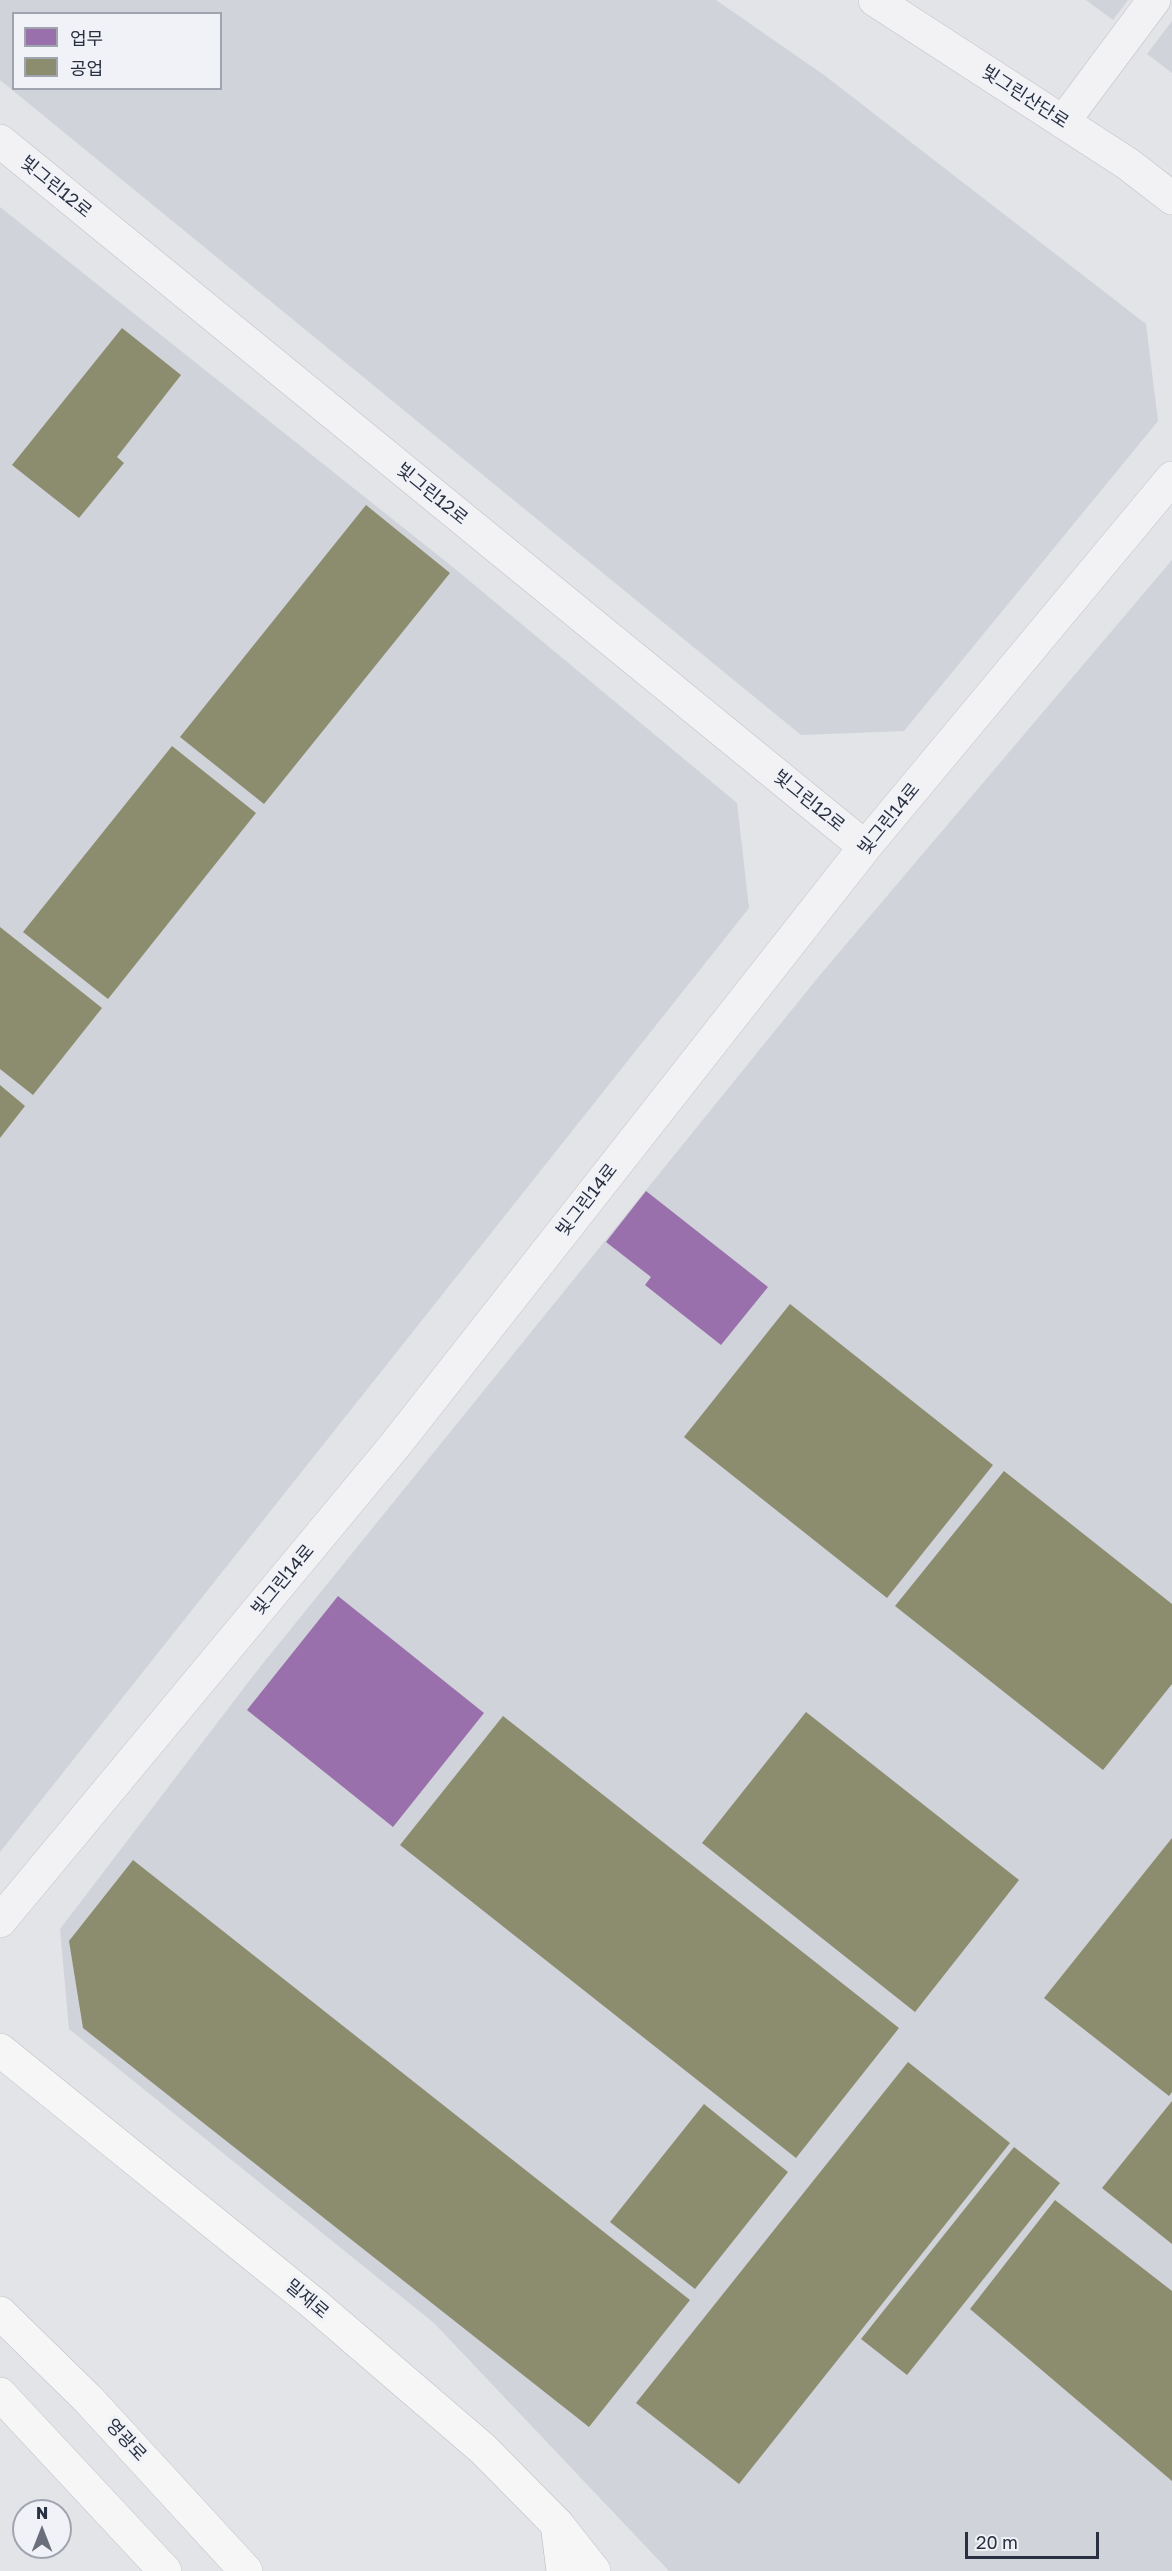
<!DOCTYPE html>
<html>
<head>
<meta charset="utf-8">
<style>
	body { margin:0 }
	#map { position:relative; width:1172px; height:2571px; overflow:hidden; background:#e2e4e7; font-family:"Golos Text","Noto Sans KR",sans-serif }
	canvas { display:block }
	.legend { position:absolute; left:12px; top:12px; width:210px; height:78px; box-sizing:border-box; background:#f0f2f7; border:2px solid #a0a4ae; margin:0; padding:8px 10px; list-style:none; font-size:18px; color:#293041 }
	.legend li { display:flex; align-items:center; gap:12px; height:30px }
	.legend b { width:30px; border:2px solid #a0a4ae }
	.north { position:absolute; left:12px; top:2499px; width:60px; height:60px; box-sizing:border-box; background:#f0f2f7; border:2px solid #a0a4ae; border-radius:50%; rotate:0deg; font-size:16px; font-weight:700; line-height:24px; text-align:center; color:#293041 }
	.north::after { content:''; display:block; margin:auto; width:21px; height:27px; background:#6a6f7b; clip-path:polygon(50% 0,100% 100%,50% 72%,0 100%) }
	.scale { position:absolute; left:965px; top:2532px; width:134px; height:27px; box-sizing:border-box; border:3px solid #293041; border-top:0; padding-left:8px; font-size:18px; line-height:21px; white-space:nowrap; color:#293041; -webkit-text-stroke:4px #f0f2f7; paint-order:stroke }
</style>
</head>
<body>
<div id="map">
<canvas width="1172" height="2571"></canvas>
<ul class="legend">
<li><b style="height:16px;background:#9970ab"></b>업무</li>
<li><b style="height:16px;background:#8c8c6e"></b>공업</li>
</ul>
<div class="north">N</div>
<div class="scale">20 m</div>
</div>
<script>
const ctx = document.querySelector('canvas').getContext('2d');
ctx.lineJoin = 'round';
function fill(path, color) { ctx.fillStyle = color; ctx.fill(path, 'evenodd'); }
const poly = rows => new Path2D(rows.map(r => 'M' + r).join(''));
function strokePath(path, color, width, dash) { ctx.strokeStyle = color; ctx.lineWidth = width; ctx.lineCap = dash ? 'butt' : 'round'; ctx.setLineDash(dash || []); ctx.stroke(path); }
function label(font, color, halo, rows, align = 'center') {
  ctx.font = font + ' "Golos Text","Noto Sans KR",sans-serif'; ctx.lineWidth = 6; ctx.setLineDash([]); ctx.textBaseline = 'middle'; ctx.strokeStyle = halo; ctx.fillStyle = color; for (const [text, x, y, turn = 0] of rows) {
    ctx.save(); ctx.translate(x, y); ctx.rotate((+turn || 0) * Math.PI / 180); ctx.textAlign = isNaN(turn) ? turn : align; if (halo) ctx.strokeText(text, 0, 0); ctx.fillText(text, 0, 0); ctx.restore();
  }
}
const built = poly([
	[0,0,716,0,824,75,1146,324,1158,421,904,731,801,735,0,80],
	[14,14,220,14,220,88,14,88],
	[1086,0,1128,0,1113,20],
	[1172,21,1172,73,1147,54],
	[0,207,454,568,737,803,749,908,0,1852],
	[1172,560,1172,2571,669,2571,434,2323,69,2029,60,1929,256,1672,820,975]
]);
const offices = poly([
	[646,1191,768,1287,721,1345,645,1285,651,1277,606,1242],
	[338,1596,484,1713,393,1827,247,1710]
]);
const industry = poly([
	[122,328,181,375,117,457,124,463,79,518,12,465],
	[366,505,450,573,264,804,180,737],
	[172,746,256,813,108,999,23,932],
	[0,927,102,1008,33,1095,0,1069],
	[0,1085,25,1106,0,1138],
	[790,1304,993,1465,887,1598,684,1437],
	[1004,1471,1172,1604,1172,1684,1103,1770,895,1606],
	[806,1712,1019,1880,915,2012,702,1843],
	[503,1716,899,2028,796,2158,400,1845],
	[1172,1838,1172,2092,1169,2096,1044,1998],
	[133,1860,690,2300,589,2427,83,2028,69,1941],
	[908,2062,1010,2143,739,2484,636,2403],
	[1172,2101,1172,2244,1102,2188],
	[704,2104,788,2172,695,2289,610,2222],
	[1014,2147,1060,2183,907,2375,861,2339],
	[1055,2200,1172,2291,1172,2481,970,2309]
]);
const minor = poly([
	[875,0,1128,164,1172,198],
	[1063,122,1154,0],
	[0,141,865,847],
	[0,1921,396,1444,865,847,1172,478]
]);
const major = poly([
	[0,2050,313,2303,483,2449,557,2524,594,2571],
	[0,2313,88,2399,246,2571],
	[0,2394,165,2571]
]);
const highway = poly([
	[557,2524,563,2571]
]);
const streetNames = [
	["빛그린산단로",1025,97,33],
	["빛그린12로",56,187,39],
	["빛그린12로",432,494,39],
	["빛그린12로",809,801,39],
	["빛그린14로",889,819,-51],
	["빛그린14로",587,1200,-52],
	["빛그린14로",283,1580,-50],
	["밀재로",307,2299,40],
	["영광로",126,2440,47]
];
fill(built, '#d0d3da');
fill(offices, '#9970ab');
fill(industry, '#8c8c6e');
strokePath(minor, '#c0c2c5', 34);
strokePath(major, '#bfc1c5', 34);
strokePath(highway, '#b5b7bc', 34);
strokePath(minor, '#f2f2f4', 33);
strokePath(major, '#f6f6f7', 33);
strokePath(highway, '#f6f6f7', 33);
label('18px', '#293041', '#f0f2f7', streetNames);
</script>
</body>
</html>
